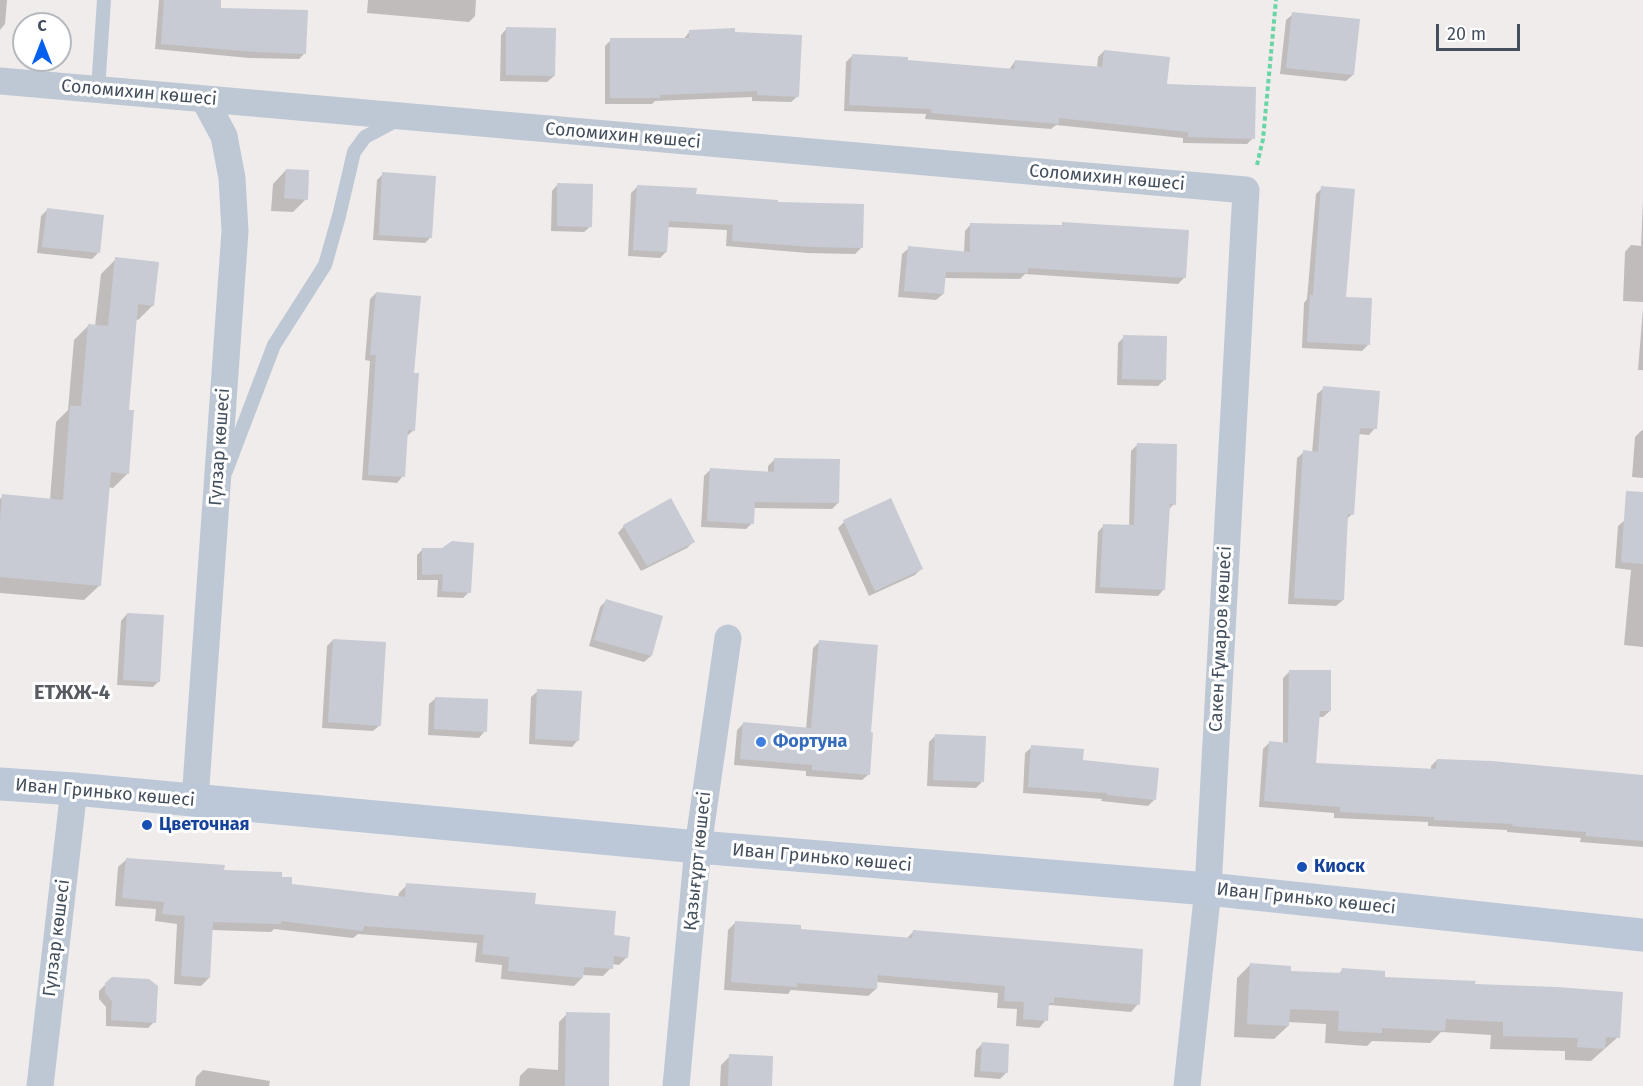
<!DOCTYPE html>
<html>
<head>
<meta charset="utf-8">
<style>
	body { margin:0 }
	#map { position:relative; width:1643px; height:1086px; overflow:hidden; background:#f0ecec; font-family:"Fira Sans",sans-serif }
	canvas { display:block }
	.north { position:absolute; left:12px; top:12px; width:60px; height:60px; box-sizing:border-box; background:#fff; border:2px solid #b4b9be; border-radius:50%; rotate:0deg; font-size:16px; font-weight:700; line-height:24px; text-align:center; color:#434f5c }
	.north::after { content:''; display:block; margin:auto; width:21px; height:27px; background:#0560f0; clip-path:polygon(50% 0,100% 100%,50% 72%,0 100%) }
	.scale { position:absolute; left:1436px; top:24px; width:84px; height:27px; box-sizing:border-box; border:3px solid #434f5c; border-top:0; padding-left:8px; font-size:18px; line-height:21px; white-space:nowrap; color:#434f5c; -webkit-text-stroke:4px #fff; paint-order:stroke }
</style>
</head>
<body>
<div id="map">
<canvas width="1643" height="1086"></canvas>
<div class="north">С</div>
<div class="scale">20 m</div>
</div>
<script>
const ctx = document.querySelector('canvas').getContext('2d');
ctx.lineJoin = 'round';
function fill(path, color) { ctx.fillStyle = color; ctx.fill(path, 'evenodd'); }
const poly = rows => new Path2D(rows.map(r => 'M' + r).join(''));
function strokePath(path, color, width, dash) { ctx.strokeStyle = color; ctx.lineWidth = width; ctx.lineCap = dash ? 'butt' : 'round'; ctx.setLineDash(dash || []); ctx.stroke(path); }
function label(font, color, halo, rows, align = 'center') {
  ctx.font = font + ' "Fira Sans",sans-serif'; ctx.lineWidth = 6; ctx.setLineDash([]); ctx.textBaseline = 'middle'; ctx.strokeStyle = halo; ctx.fillStyle = color; for (const [text, x, y, turn = 0] of rows) {
    ctx.save(); ctx.translate(x, y); ctx.rotate((+turn || 0) * Math.PI / 180); ctx.textAlign = isNaN(turn) ? turn : align; if (halo) ctx.strokeText(text, 0, 0); ctx.fillText(text, 0, 0); ctx.restore();
  }
}
const shadow = poly([
	[0,0,7,0,5,24,0,30],
	[159,0,220,0,219,9,305,53,299,59,249,58,155,49],
	[368,0,476,0,475,16,469,22,367,13],
	[1293,14,1353,75,1346,81,1280,74,1286,20],
	[507,28,554,76,547,82,500,81,501,35],
	[690,31,733,34,798,96,791,102,752,101,752,97,655,101,652,104,605,104,605,46,611,40,683,40],
	[1104,51,1253,138,1247,144,1183,143,1183,138,1056,125,1051,129,925,119,926,114,844,111,846,62,852,56,1009,70,1015,61,1097,68,1098,57],
	[286,170,306,199,293,212,271,211,273,184],
	[383,174,431,237,425,243,373,240,377,180],
	[558,184,591,226,584,232,551,231,552,191],
	[637,187,695,196,776,204,861,248,855,254,807,253,726,246,727,230,667,227,666,252,660,258,628,256,631,193],
	[1322,188,1345,298,1368,345,1362,351,1302,348,1304,303,1307,299,1316,194],
	[1643,200,1643,302,1623,301,1625,252,1631,245,1641,246],
	[47,210,98,253,92,259,37,253,41,216],
	[971,224,1060,227,1063,224,1185,277,1178,284,1025,274,1020,279,944,278,943,294,936,300,898,297,902,254,909,248,964,253,965,231],
	[116,259,153,305,138,320,135,319,127,411,128,473,113,488,108,487,99,586,84,600,0,593,0,499,3,496,50,500,56,422,68,410,74,340,89,325,95,326,101,274],
	[376,293,412,374,414,430,407,436,403,476,397,483,362,480,370,361,365,360,370,299],
	[1643,308,1643,370,1638,370],
	[1124,337,1164,380,1158,386,1117,385,1118,343],
	[1324,388,1375,428,1369,435,1358,434,1352,514,1346,520,1343,600,1336,606,1288,604,1297,458,1304,452,1312,453,1317,394],
	[1642,430,1643,431,1643,478,1632,477,1635,437],
	[1137,445,1174,504,1168,510,1164,589,1158,596,1095,593,1098,532,1104,525,1129,526,1131,451],
	[774,460,838,503,832,509,753,508,752,523,746,529,701,527,704,476,711,469,768,473,768,466],
	[1625,520,1643,521,1643,647,1624,645,1631,570,1615,568,1618,526],
	[844,522,921,569,915,575,869,596,838,528],
	[624,526,693,542,687,548,641,571,618,533],
	[423,549,469,592,463,598,437,597,438,580,417,580,417,555],
	[606,601,651,656,644,662,589,646,600,607],
	[127,614,159,681,153,687,117,685,121,621],
	[333,640,380,725,373,731,322,728,327,646],
	[819,642,869,734,869,774,862,780,806,776,806,771,734,765,737,730,744,723,806,729,813,648],
	[1289,672,1330,711,1323,717,1318,717,1314,765,1431,771,1431,766,1437,760,1643,777,1643,847,1580,842,1581,838,1507,832,1507,830,1428,826,1428,822,1334,818,1334,813,1259,807,1263,749,1269,743,1283,744,1283,678],
	[538,691,578,740,572,747,529,744,531,697],
	[436,698,485,731,479,738,428,735,429,704],
	[936,735,982,782,976,788,927,786,929,742],
	[1032,747,1082,761,1154,800,1148,806,1101,801,1102,799,1023,793,1025,753],
	[127,859,280,879,290,885,398,898,399,893,407,885,533,905,613,937,627,957,619,965,612,964,611,968,603,976,582,975,582,978,574,986,501,979,502,965,475,962,477,943,358,934,353,938,274,929,271,932,212,930,209,978,201,986,174,984,177,924,155,921,156,909,115,906,118,867],
	[736,922,799,931,906,939,913,932,1138,1004,1131,1012,1050,1005,1047,1007,1046,1020,1039,1028,1016,1026,1017,1009,997,1008,998,993,876,982,876,989,868,996,791,990,788,994,724,990,728,930],
	[1250,965,1289,973,1338,975,1342,970,1383,979,1474,986,1618,1037,1591,1061,1565,1060,1565,1051,1490,1049,1491,1035,1441,1032,1430,1043,1372,1041,1367,1046,1325,1043,1326,1024,1288,1022,1288,1026,1274,1039,1234,1037,1237,978],
	[106,984,154,1022,148,1028,106,1026,106,1007,99,999,99,991],
	[567,1014,607,1086,519,1086,520,1076,528,1068,558,1070,559,1022],
	[983,1043,1006,1073,1000,1079,974,1077,976,1050],
	[730,1056,770,1086,720,1086,721,1065],
	[203,1070,270,1081,269,1086,195,1086,196,1077]
]);
const building = poly([
	[164,0,221,0,221,8,308,10,306,54,256,52,161,44],
	[1292,12,1360,19,1354,75,1286,68],
	[506,27,556,28,555,76,506,75],
	[735,28,735,32,802,35,799,97,757,95,757,91,660,95,660,98,610,98,610,38,689,38,689,30],
	[1104,50,1170,57,1167,84,1256,87,1255,139,1188,137,1188,132,1059,118,1059,124,931,113,931,109,849,105,852,54,908,57,908,60,1014,69,1015,60,1102,67],
	[286,169,309,170,308,200,284,198],
	[382,172,436,176,432,238,379,235],
	[557,183,593,184,592,227,557,226],
	[637,185,697,188,696,194,778,200,778,202,864,204,863,248,814,247,732,241,733,225,669,221,667,252,633,250],
	[1321,186,1355,189,1346,297,1372,298,1370,345,1307,342,1310,295,1313,295],
	[47,208,104,215,100,253,42,247],
	[1062,222,1189,230,1186,278,1028,268,1028,273,946,272,944,294,904,291,908,246,970,252,970,223,1062,225],
	[115,257,159,262,154,306,138,304,129,410,134,410,129,474,111,472,101,586,0,577,0,521,2,494,63,500,70,406,81,406,88,324,108,326],
	[376,292,421,296,414,373,419,373,415,431,408,430,405,477,368,475,376,355,370,355],
	[1123,335,1167,336,1166,380,1122,379],
	[1323,386,1380,391,1377,429,1360,428,1354,515,1348,514,1344,600,1294,598,1303,450,1318,452],
	[1137,443,1177,444,1176,505,1170,504,1165,590,1100,587,1103,524,1134,525],
	[774,458,840,459,839,503,755,502,754,524,707,521,710,468,774,472],
	[1626,491,1643,492,1643,564,1621,562],
	[671,498,695,542,647,566,623,525],
	[891,498,923,569,875,591,843,520],
	[452,541,474,543,471,593,442,591,443,574,422,575,422,548,442,548],
	[606,599,663,616,652,656,594,640],
	[127,613,164,615,160,682,123,680],
	[333,639,386,642,381,726,328,722],
	[819,640,878,645,871,732,873,733,870,775,812,770,812,765,740,759,743,722,811,728],
	[1289,670,1331,670,1331,711,1320,711,1316,763,1436,769,1437,759,1492,761,1643,775,1643,841,1586,836,1586,832,1512,826,1513,824,1434,820,1434,817,1340,812,1340,807,1264,801,1269,741,1288,743],
	[537,689,582,691,579,741,535,739],
	[435,697,488,699,487,732,434,729],
	[935,734,986,736,984,782,933,780],
	[1031,745,1084,749,1083,760,1159,768,1156,800,1107,795,1107,793,1028,787],
	[126,858,225,865,224,870,282,872,282,877,292,877,292,884,405,897,406,883,536,893,535,904,616,911,614,935,630,937,628,958,614,956,613,969,584,967,583,978,508,971,509,957,482,954,484,935,364,926,363,931,281,921,281,924,213,922,210,978,181,976,185,916,162,914,164,902,122,898],
	[735,921,801,925,801,929,912,938,913,930,1143,949,1140,1005,1054,997,1054,1003,1049,1003,1048,1021,1023,1019,1024,1002,1004,1001,1005,986,878,975,877,989,797,983,797,987,731,982],
	[1250,963,1291,966,1291,971,1341,973,1342,968,1385,971,1385,977,1476,981,1475,984,1557,987,1623,992,1620,1038,1606,1037,1605,1049,1577,1047,1578,1038,1503,1036,1503,1022,1446,1019,1445,1031,1382,1028,1382,1033,1338,1031,1339,1011,1290,1009,1289,1026,1247,1024],
	[112,977,149,979,158,986,156,1023,111,1020,112,1001,105,993,105,983],
	[566,1012,610,1013,609,1086,565,1086],
	[982,1042,1009,1044,1008,1073,980,1071],
	[729,1054,773,1056,772,1086,728,1086]
]);
const path = poly([
	[1257,165,1263,139,1276,0]
]);
const lane = poly([
	[98,90,104,0],
	[226,471,274,345,325,265,339,216,354,152,365,137,397,120]
]);
const street = poly([
	[0,81,1246,190,1208,889,1187,1086],
	[195,800,235,231,232,178,224,136,204,99],
	[40,1086,74,789],
	[676,1086,698,847,728,638]
]);
const secondary = poly([
	[0,784,74,789,698,847,1208,889,1643,935]
]);
const markers = [
	[761,742,6,"#3f7fe0"],
	[147,825,6,"#1a4fb4"],
	[1302,867,6,"#1a4fb4"]
];
const streetNames = [
	["Соломихин көшесі",139,93,5],
	["Соломихин көшесі",623,136,5],
	["Соломихин көшесі",1107,178,5],
	["Гүлзар көшесі",220,447,-86],
	["Сакен Ғұмаров көшесі",1221,639,-87],
	["Иван Гринько көшесі",105,793,5],
	["Иван Гринько көшесі",822,858,5],
	["Қазығұрт көшесі",698,861,-84],
	["Иван Гринько көшесі",1306,899,6],
	["Гүлзар көшесі",57,938,-83]
];
const shopNames = [
	["Фортуна",773,742]
];
const transitNames = [
	["Цветочная",159,825],
	["Киоск",1314,867]
];
const neighbourhoodNames = [
	["ЕТЖЖ-4",72,693]
];
fill(shadow, '#0003');
fill(building, '#c8cbd3');
strokePath(path, '#69d5a5', 4, [4.5, 3]);
strokePath(lane, '#bec8d4', 14);
strokePath(street, '#bec8d4', 27);
strokePath(secondary, '#bcc8d8', 33);
for (const [x, y, r, color] of markers) { const dot = new Path2D(); dot.arc(x, y, r, 0, 2 * Math.PI); ctx.fillStyle = color; ctx.fill(dot); strokePath(dot, '#fff', 2); }
label('18px', '#434f5c', '#fff', streetNames);
label('bold 18px', '#366cbe', '#fff', shopNames, 'left');
label('bold 18px', '#164399', '#fff', transitNames, 'left');
label('bold 20px', '#585c62', '#fff', neighbourhoodNames);
</script>
</body>
</html>
